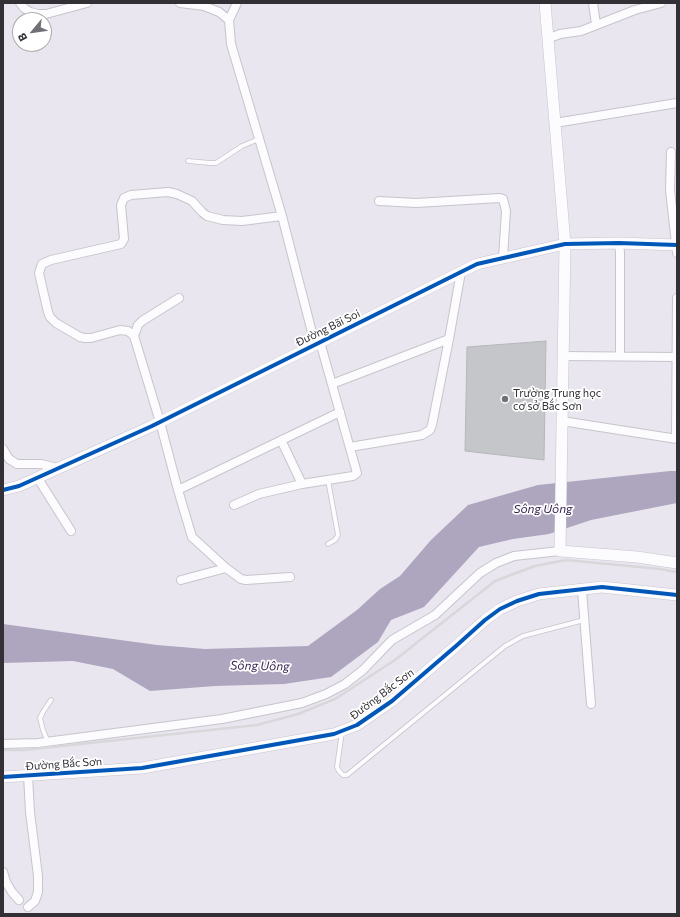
<!DOCTYPE html>
<html>
<head>
<meta charset="utf-8">
<style>
	body { margin:0 }
	#map { position:relative; width:680px; height:917px; overflow:hidden; background:#eae6f0; font-family:Commissioner,sans-serif }
	canvas { display:block }
	.frame { position:absolute; inset:0; border:4px solid #323035; pointer-events:none }
	.north { position:absolute; left:12px; top:12px; width:40px; height:40px; box-sizing:border-box; background:#fff; border:1px solid #adacae; border-radius:50%; rotate:241deg; font-size:11px; font-weight:700; line-height:16px; text-align:center; color:#323035 }
	.north::after { content:''; display:block; margin:auto; width:14px; height:18px; background:#727076; clip-path:polygon(50% 0,100% 100%,50% 72%,0 100%) }
</style>
</head>
<body>
<div id="map">
<canvas width="680" height="917"></canvas>
<div class="frame"></div>
<div class="north">B</div>
</div>
<script>
const ctx = document.querySelector('canvas').getContext('2d');
ctx.lineJoin = 'round';
function fill(path, color) { ctx.fillStyle = color; ctx.fill(path, 'evenodd'); }
const poly = rows => new Path2D(rows.map(r => 'M' + r).join(''));
function strokePath(path, color, width, dash) { ctx.strokeStyle = color; ctx.lineWidth = width; ctx.lineCap = dash ? 'butt' : 'round'; ctx.setLineDash(dash || []); ctx.stroke(path); }
function label(font, color, halo, rows, align = 'center') {
  ctx.font = font + ' Commissioner,sans-serif'; ctx.lineWidth = 3.5; ctx.setLineDash([]); ctx.textBaseline = 'middle'; ctx.strokeStyle = halo; ctx.fillStyle = color; for (const [text, x, y, turn = 0] of rows) {
    ctx.save(); ctx.translate(x, y); ctx.rotate((+turn || 0) * Math.PI / 180); ctx.textAlign = isNaN(turn) ? turn : align; if (halo) ctx.strokeText(text, 0, 0); ctx.fillText(text, 0, 0); ctx.restore();
  }
}
const water = poly([
	[670,471,677,471,677,503,591,520,549,534,513,539,479,547,424,607,391,620,378,642,331,677,284,684,215,686,150,691,113,669,73,661,3,663,3,624,157,645,205,649,308,646,357,610,380,589,400,576,431,540,468,505,538,485]
]);
const building = poly([
	[546,341,544,460,465,451,467,347,546,341]
]);
const lane = poly([
	[188,161,210,163,216,163,242,146,259,139],
	[328,544,335,540,338,535,328,480],
	[342,732,337,767,339,771,343,775,347,775,505,646,523,636,584,620],
	[48,742,43,730,40,718,43,712,51,700]
]);
const street = poly([
	[20,3,24,8,30,12,38,14,46,14,87,3],
	[180,3,204,6,219,12,229,20],
	[237,3,229,20,231,44,282,216,315,344],
	[593,3,596,25],
	[547,39,560,34,581,31,635,10,661,3],
	[555,123,677,103],
	[671,152,670,190,677,253],
	[379,201,416,203,500,198,503,199,506,211,503,258],
	[282,216,242,221,223,220,207,216,202,212,192,201,177,194,168,192,131,195,124,198,121,205,124,239,121,244,51,260,42,264,39,273,48,312,50,317,56,323,80,337,85,338,91,338,120,330,128,331,134,336,160,422,178,490,192,537,226,568,241,579,246,580,290,577],
	[619,243,620,253,620,356],
	[134,336,138,325,142,321,179,298],
	[563,356,677,357],
	[332,384,449,339],
	[562,421,677,439],
	[676,438,677,298],
	[281,440,302,484],
	[350,447,422,435,430,430,432,425,449,339,461,272],
	[3,449,9,459,17,464,41,464,57,468],
	[37,477,71,531],
	[178,490,340,412],
	[234,505,259,494,302,484,353,476,357,473,320,342],
	[181,580,226,568],
	[582,590,591,704],
	[3,744,38,743,222,719,302,703,326,694,345,684,363,670,392,640,435,615,480,573,496,563,514,556,560,551],
	[3,872,6,882,12,892,19,900],
	[28,907,35,901,38,892,38,876,30,812,28,775]
]);
const secondary = poly([
	[545,3,565,244,560,551,637,557,677,563],
	[3,490,19,486,152,426,477,264,565,244,619,243,677,245],
	[3,777,142,768,334,734,357,725,392,701,456,646,485,620,500,609,517,601,539,594,602,587,677,595]
]);
const rail = poly([
	[3,750,25,750,257,725,298,714,335,699,395,660,495,581,535,566,566,560,660,569,677,572]
]);
const cycleway = poly([
	[3,490,19,486,152,426,477,264,565,244,619,243,677,245],
	[3,777,142,768,334,734,357,725,392,701,456,646,485,620,500,609,517,601,539,594,602,587,677,595]
]);
const markers = [
	[505,399,4,"#727076"]
];
const streetNames = [
	["Đường Bãi Soi",328,328,-26],
	["Đường Bắc Sơn",382,694,-37],
	["Đường Bắc Sơn",64,764,-4]
];
const poiNames = [
	["Trường Trung học",513,393],
	["cơ sở Bắc Sơn",513,406]
];
const waterNames = [
	["Sông Uông",543,509],
	["Sông Uông",260,666,1]
];
fill(water, '#aea5bf');
fill(building, '#c5c6c9');
strokePath(building, '#b5b7ba', 1);
strokePath(lane, '#c7c4cc', 5.5);
strokePath(street, '#c7c4cc', 10);
strokePath(secondary, '#c7c4cc', 12);
strokePath(lane, '#fcfbfd', 4);
strokePath(street, '#fcfbfd', 8);
strokePath(secondary, '#fcfbfd', 11);
strokePath(rail, '#d8d7da', 2.5);
strokePath(cycleway, '#0057b8', 4);
for (const [x, y, r, color] of markers) { const dot = new Path2D(); dot.arc(x, y, r, 0, 2 * Math.PI); ctx.fillStyle = color; ctx.fill(dot); strokePath(dot, '#fff', 1.5); }
label('11px', '#323035', '#fff', streetNames);
label('11px', '#323035', '#fff', poiNames, 'left');
label('italic 12px', '#321f4b', '#fff', waterNames);
</script>
</body>
</html>
